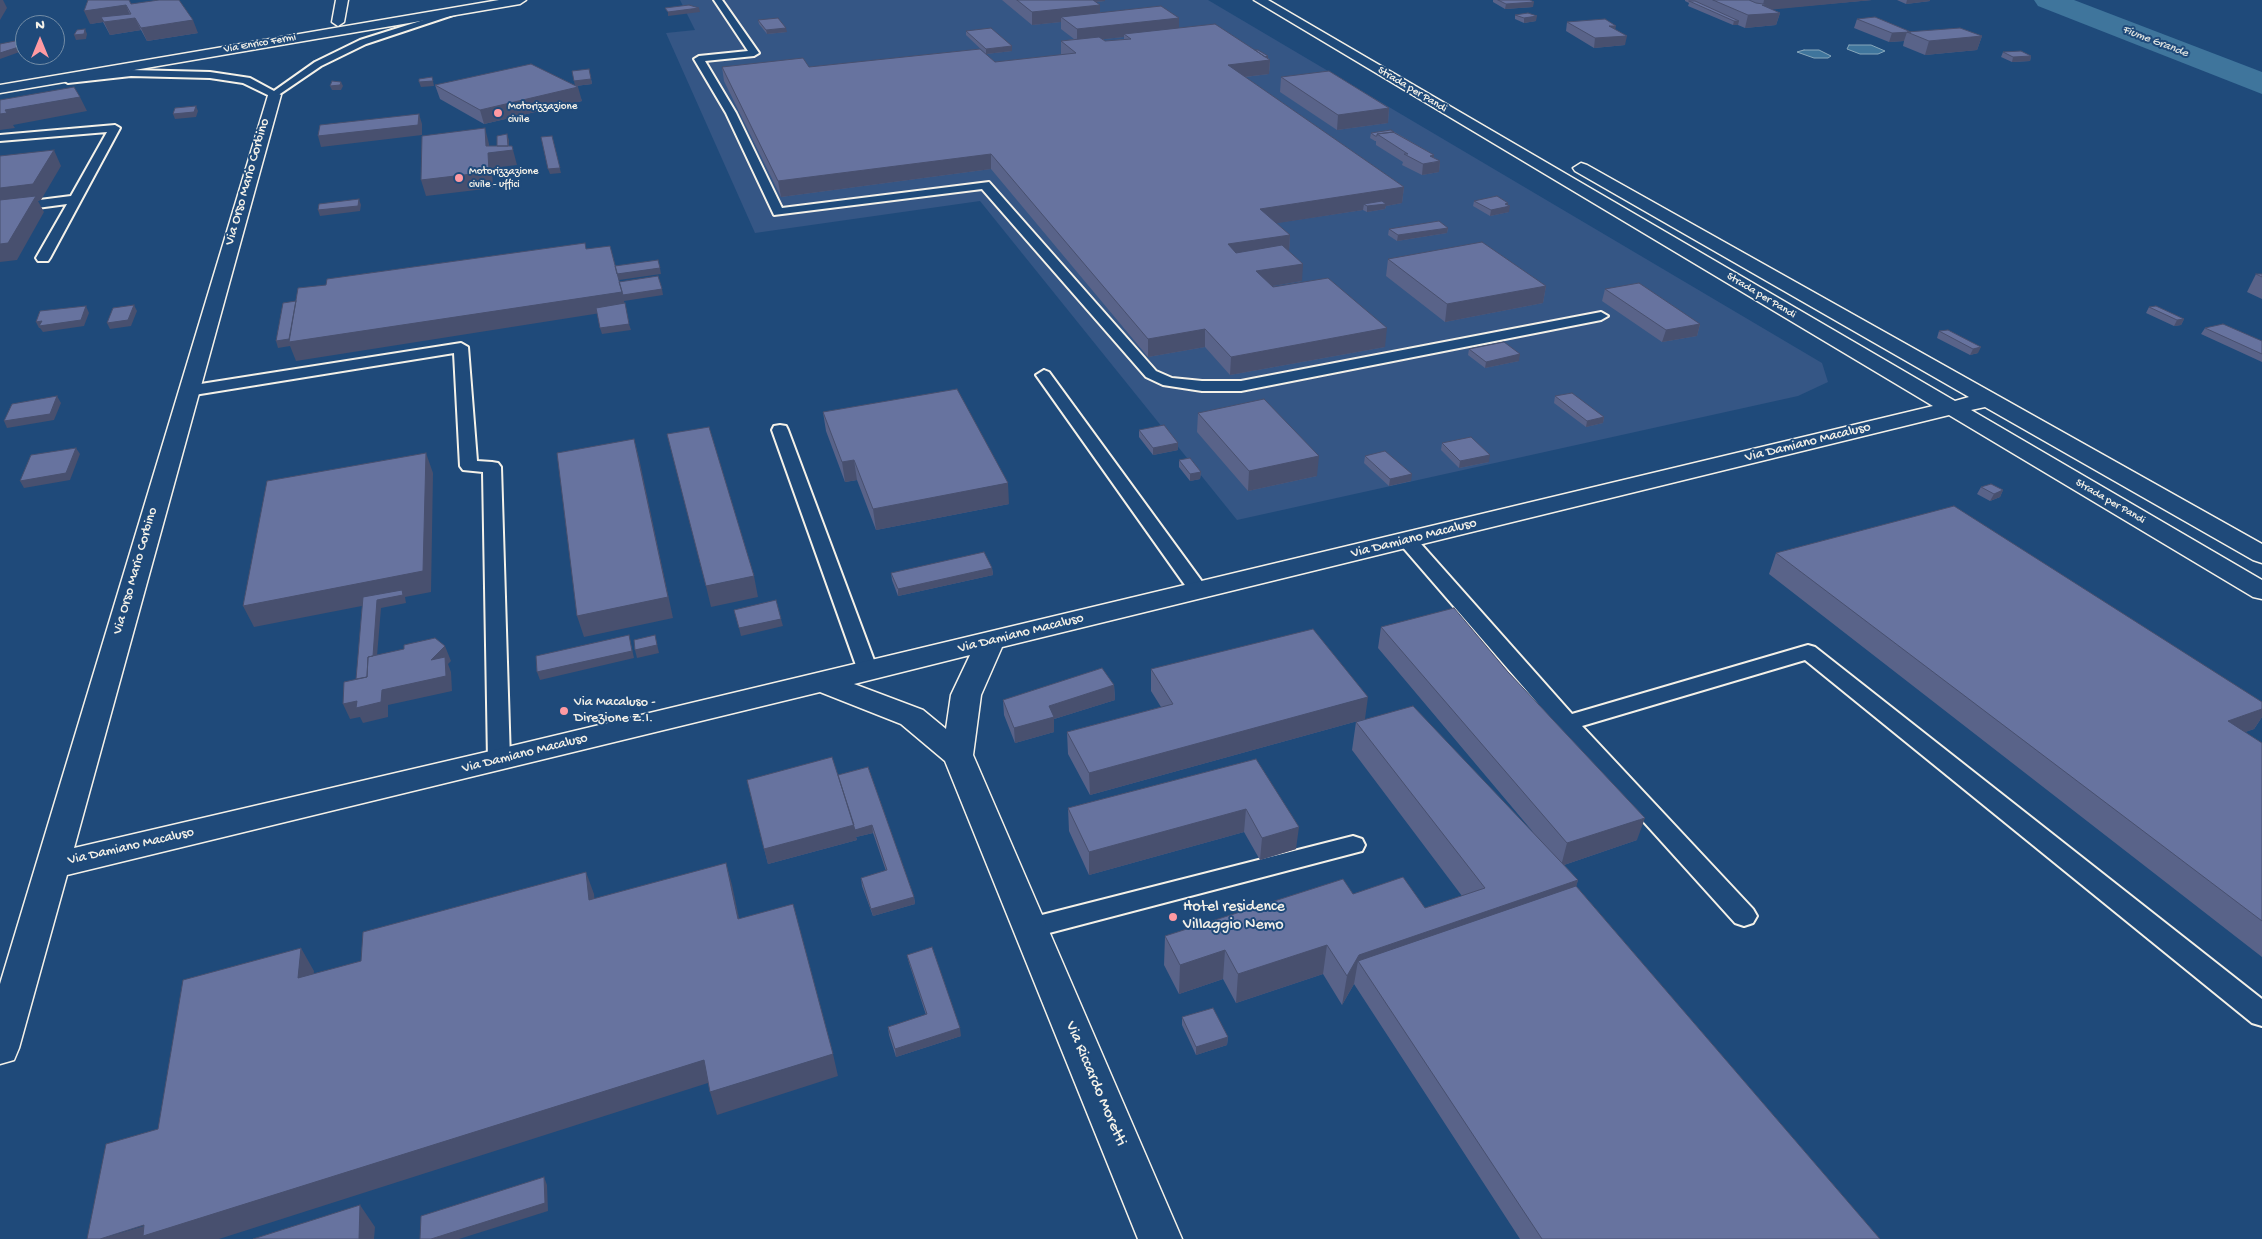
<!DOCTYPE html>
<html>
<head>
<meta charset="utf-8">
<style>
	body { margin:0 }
	#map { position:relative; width:2262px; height:1239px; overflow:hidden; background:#1f4a7a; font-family:"Gochi Hand",sans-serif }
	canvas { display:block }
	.north { position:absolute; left:15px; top:15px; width:50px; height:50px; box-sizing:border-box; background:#1f4a7a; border:1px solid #748da6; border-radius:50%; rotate:0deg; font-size:14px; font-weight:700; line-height:20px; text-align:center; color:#f4f1e8 }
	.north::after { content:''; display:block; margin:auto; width:18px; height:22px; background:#ff9aa2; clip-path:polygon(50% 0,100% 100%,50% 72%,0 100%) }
</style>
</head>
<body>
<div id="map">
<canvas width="2262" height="1239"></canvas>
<div class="north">N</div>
</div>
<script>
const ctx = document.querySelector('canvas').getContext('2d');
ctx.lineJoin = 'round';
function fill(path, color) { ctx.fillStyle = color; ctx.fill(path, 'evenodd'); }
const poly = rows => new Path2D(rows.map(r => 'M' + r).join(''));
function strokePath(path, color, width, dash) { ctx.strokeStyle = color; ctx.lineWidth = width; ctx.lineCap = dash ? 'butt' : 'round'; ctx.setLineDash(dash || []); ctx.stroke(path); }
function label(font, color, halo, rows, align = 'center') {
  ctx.font = font + ' "Gochi Hand",sans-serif'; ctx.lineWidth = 4; ctx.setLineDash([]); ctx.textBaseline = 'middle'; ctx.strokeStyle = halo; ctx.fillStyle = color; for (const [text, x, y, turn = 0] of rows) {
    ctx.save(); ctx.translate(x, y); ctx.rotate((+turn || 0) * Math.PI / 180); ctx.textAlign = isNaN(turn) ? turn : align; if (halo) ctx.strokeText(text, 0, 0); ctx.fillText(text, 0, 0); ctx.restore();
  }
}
const built = poly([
	[680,0,1208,0,1822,363,1828,382,1798,396,1237,520,980,201,755,233,666,33,695,30]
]);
const water = poly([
	[1849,45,1871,45,1885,51,1878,54,1860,54,1847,49,1849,45],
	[1804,50,1819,50,1831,56,1828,58,1814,58,1797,52,1804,50]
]);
const river = poly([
	[2034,0,2074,0,2262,72,2262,94,2038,6,2034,0]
]);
const lane = poly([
	[714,0,722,0,759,53,754,56,705,61,736,113,782,208,989,182,1156,371,1172,378,1202,381,1241,381,1601,312,1608,316,1601,320,1241,391,1202,391,1163,385,1146,377,982,189,774,215,726,113,694,59,699,56,748,51,714,0],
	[452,11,459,13,366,44,321,66,274,98,243,83,210,78,131,76,68,83,63,80,68,77,131,70,210,72,250,78,274,91,315,62,360,40,452,11],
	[115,125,120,128,50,258,48,261,38,261,36,258,67,204,0,213,0,205,71,196,107,132,0,141,0,135,115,125],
	[461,343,468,347,477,461,492,462,498,463,501,467,510,760,507,766,499,768,491,766,488,760,483,472,463,470,460,466,454,353,188,396,180,391,188,386,461,343],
	[1044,370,1049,372,1206,587,1209,591,1206,595,1192,595,1036,375,1044,370],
	[780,425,786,426,788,430,878,671,875,676,868,678,861,676,858,671,772,430,774,426,780,425],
	[1407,534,1414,536,1572,714,1801,647,1808,645,1815,647,2262,999,2262,1026,2252,1023,1805,660,1582,726,1753,909,1757,916,1753,923,1744,926,1735,923,1559,728,1400,544,1398,540,1400,536,1407,534],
	[1353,836,1362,839,1365,845,1362,851,1030,938,1021,935,1017,928,1021,921,1030,918,1353,836]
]);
const street = poly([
	[336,0,348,0,344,22,338,26,332,22,336,0],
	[1254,0,1268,0,1955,401,1969,397,1575,171,1573,168,1581,163,1587,165,2262,544,2262,563,2253,560,1985,407,1971,410,2262,580,2262,599,2253,597,1949,415,1002,647,981,695,973,755,1182,1239,1138,1239,945,761,901,724,820,692,67,875,19,1048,14,1060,0,1064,0,984,269,92,274,91,281,95,74,848,499,749,1933,406,1254,0],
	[970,655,951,695,946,729,923,710,854,684,970,655]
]);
const secondary = poly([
	[499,0,526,0,520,4,0,93,0,85,499,0]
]);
const wall = poly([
	[1002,0,1105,0,1105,1,1096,2,1100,5,1100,12,1179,28,1268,58,1270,60,1269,74,1245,77,1404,187,1402,203,1386,206,1385,209,1367,212,1363,210,1276,223,1290,235,1289,251,1302,281,1272,286,1385,347,1230,375,1205,347,1148,357,991,169,781,197,724,81,722,67,809,67,995,62,1062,55,1061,54,1061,41,1074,39,1061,29,1061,22,1032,25],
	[1124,37,1124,39,1105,41,1103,39],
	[1493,0,1530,0,1533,7,1505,9,1493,2],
	[1685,0,1872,0,1771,9,1780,13,1776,25,1745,28,1738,25,1733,25,1688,6,1689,3,1685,1],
	[1897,0,1930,0,1930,1,1906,4],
	[131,4,198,33,147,41,141,30,110,35,103,22,90,24],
	[1515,15,1536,21,1524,23,1515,19],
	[1857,19,1911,32,1982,36,1977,50,1925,55,1903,46,1904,41,1889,42,1854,28],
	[758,20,787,32,767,34,759,24],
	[1567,22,1615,30,1625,45,1594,48,1566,31],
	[966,31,1012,46,1012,51,986,54,966,35],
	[2003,52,2031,56,2030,61,2012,62,2001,57],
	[589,69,592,84,575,86,582,101,484,124,440,99,435,85,575,85],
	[1281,77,1389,108,1388,123,1337,130,1280,92],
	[1391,130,1434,155,1433,157,1440,161,1439,172,1422,175,1402,165,1403,162,1376,145,1376,141,1375,141,1370,138,1371,133],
	[1474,201,1508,203,1509,212,1490,216,1473,206],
	[1448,228,1447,233,1397,241,1388,235,1389,229],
	[1388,259,1546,286,1543,303,1445,322,1386,276],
	[2256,274,2262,274,2262,299,2247,292],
	[1605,289,1700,324,1697,336,1662,342,1602,301],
	[2149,307,2184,319,2181,325,2174,326,2146,313],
	[2205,328,2262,341,2262,362,2201,334],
	[1948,330,1978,353,1970,355,1937,338,1939,331],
	[1469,349,1519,361,1485,368,1468,355],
	[1555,396,1604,417,1603,423,1586,427,1554,403],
	[823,412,1009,504,876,530,857,480,845,482,826,431],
	[1198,413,1317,476,1248,491,1197,432],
	[1139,430,1178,443,1178,450,1153,455,1139,437],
	[1442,443,1489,462,1459,468,1441,450],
	[1365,456,1411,481,1389,486,1364,463],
	[1179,460,1201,472,1200,479,1190,481,1179,467],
	[1981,487,2003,490,2000,497,1990,501,1977,494],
	[1776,553,2262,702,2262,717,2254,729,2245,732,2262,743,2262,957,1769,574],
	[992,568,993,575,898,596,892,580,891,573],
	[1381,627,1637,840,1564,865,1578,880,1576,886,1880,1239,1520,1239,1354,984,1342,1005,1323,974,1236,1003,1223,979,1179,994,1164,965,1165,936,1425,908,1462,896,1352,750,1356,722,1533,832,1378,648],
	[1151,669,1365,719,1090,795,1068,754,1067,732,1161,707,1151,691],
	[1114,685,1115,700,1054,719,1054,732,1015,743,1004,715,1003,700],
	[1256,759,1296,849,1260,860,1244,832,1089,875,1069,831,1068,808],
	[868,767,914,897,915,904,873,916,862,886,861,878,886,871,873,833,856,837,857,840,768,864,747,780,838,775],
	[907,955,961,1036,896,1057,889,1035,888,1027,926,1015,909,963],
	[1182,1017,1228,1037,1227,1045,1196,1055,1182,1025]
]);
const shadedWall = poly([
	[0,0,3,0,7,8,0,20],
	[1081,0,1105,0,1105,1,1081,3],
	[1764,0,1872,0,1768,10,1780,13,1776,25,1745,28,1748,15,1763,5],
	[1907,0,1930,0,1930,1,1906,4],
	[1534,2,1533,7,1505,9,1506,4],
	[126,5,131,18,90,24,84,11],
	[1100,5,1100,18,1061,17,1061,22,1032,25,1032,12],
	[699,8,700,12,668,16,668,12],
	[1537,16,1536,21,1524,23,1524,18],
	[135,18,141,30,110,35,104,22],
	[1179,18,1179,30,1124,34,1124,37,1077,42,1077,29],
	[193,20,198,33,147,41,141,28],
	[1734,21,1739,21,1738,25,1733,25],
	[1609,26,1616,26,1614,35],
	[786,28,787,32,767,34,766,30],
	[85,29,87,34,86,39,76,40,74,35],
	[1907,32,1904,41,1889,42,1892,33],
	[1627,36,1625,45,1594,48,1595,38],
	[1982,36,1977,50,1925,55,1929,41],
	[62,37,64,42,55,44,55,39],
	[25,45,25,50,0,59,0,53],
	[1012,46,1012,51,986,54,986,49],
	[1268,56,1268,60,1270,60,1269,74,1227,79,1228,65,1254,58],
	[2031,56,2030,61,2012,62,2013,57],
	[591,79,592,84,575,86,574,81],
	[433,81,434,86,421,87,419,82],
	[341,82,343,86,341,90,332,90,330,86],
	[578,87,582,101,484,124,480,110],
	[80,97,87,111,13,125,15,128,0,130,0,114,5,110],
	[196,106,198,111,196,117,175,119,173,114],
	[1389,108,1388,123,1337,130,1338,115],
	[419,114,422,124,422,135,321,147,318,136],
	[485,128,489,144,489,153,497,152,507,134,509,140,509,150,512,146,517,165,492,168,493,188,426,196,421,180,486,146],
	[552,136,561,173,550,174,548,169],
	[54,150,61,166,41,200,38,201,44,212,17,260,0,262,0,188],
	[991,154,991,169,781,197,778,181],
	[1434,155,1432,163,1440,161,1439,172,1422,175,1423,164,1430,156],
	[1404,187,1402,203,1386,206,1385,209,1367,212,1367,206,1364,204,1363,210,1259,226,1260,209],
	[359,199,361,205,360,211,320,216,318,210],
	[1508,203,1508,207,1510,206,1509,212,1490,216,1491,210,1505,204],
	[1448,228,1447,233,1397,241,1398,235],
	[1290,235,1289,251,1227,261,1228,244],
	[1303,264,1302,281,1255,289,1256,271],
	[660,268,661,274,619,280,617,274],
	[1546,286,1543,303,1445,322,1447,304],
	[662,289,663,295,624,301,626,309,296,361,290,346,278,348,276,341,622,292],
	[134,305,137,311,131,326,110,329,107,323],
	[86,306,89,313,84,326,43,332,40,328,39,328,36,322,42,321],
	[2184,319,2181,325,2174,326,2177,320],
	[629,324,631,330,602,334,600,328],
	[1700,324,1697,336,1662,342,1666,330],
	[1387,328,1385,347,1230,375,1231,357],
	[1205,329,1205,347,1148,357,1148,339],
	[1981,347,1978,353,1970,355,1973,349],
	[1520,354,1519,361,1485,368,1486,362],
	[57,396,61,403,54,420,7,428,4,421],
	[1604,417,1603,423,1586,427,1587,421],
	[634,439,639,458,673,618,584,637,577,616],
	[1178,443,1178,450,1153,455,1153,448],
	[76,448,80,454,70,480,24,488,20,481],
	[426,453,433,473,431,592,405,597,406,603,381,608,374,692,359,695,377,603,254,627,243,606],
	[1490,455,1489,462,1459,468,1460,461],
	[1319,456,1317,476,1248,491,1249,471],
	[854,460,857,480,845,482,842,462],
	[1201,472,1200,479,1190,481,1190,474],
	[1412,474,1411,481,1389,486,1390,479],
	[1008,483,1009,504,876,530,873,509],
	[2003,490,2000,497,1990,501,1994,494],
	[992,568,993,575,898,596,898,589],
	[754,576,758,597,711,607,706,586],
	[781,619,783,626,741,636,739,628],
	[629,635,634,658,540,680,537,672],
	[655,635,659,653,637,658,635,650],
	[445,646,451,661,448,664,451,672,452,691,388,705,388,717,363,723,360,717,350,719,343,704,382,690,431,660],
	[1114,685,1115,700,1054,719,1054,732,1015,743,1014,728,1049,706],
	[1368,697,1365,719,1090,795,1089,773],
	[2262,709,2262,717,2254,729,2214,743,2228,721],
	[1246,809,1244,832,1089,875,1089,852],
	[1645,818,1637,840,1561,866,1567,843],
	[854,825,872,825,873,833,856,837,857,840,768,864,764,849],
	[1299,827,1296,849,1260,860,1262,838],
	[726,863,732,885,744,942,738,919],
	[586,872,594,894,597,923,589,900],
	[1578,880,1570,909,1358,961,1354,984,1342,1005,1347,976,1359,955],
	[914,897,915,904,873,916,871,909],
	[1327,945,1323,974,1236,1003,1238,974],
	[301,948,314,971,311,1001,298,978],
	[1225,950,1223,979,1179,994,1180,965],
	[960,1028,961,1036,896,1057,895,1049],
	[1228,1037,1227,1045,1196,1055,1196,1047],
	[833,1054,838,1076,717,1115,710,1092],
	[704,1060,711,1082,219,1239,100,1239],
	[544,1177,547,1185,548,1211,459,1239,431,1239],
	[360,1205,375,1227,374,1239,359,1239]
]);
const building = poly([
	[88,0,129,0,131,4,159,0,179,0,193,20,141,28,135,18,104,22,101,17,131,14,126,5,84,11,88,0],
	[1017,0,1093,0,1100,5,1032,12,1017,0],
	[1498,0,1530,0,1534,2,1506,4,1498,0],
	[1713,0,1749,0,1756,3,1770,5,1762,5,1780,13,1748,15,1713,0],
	[1689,1,1695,1,1739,21,1734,21,1689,1],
	[689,5,699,8,668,12,665,8,689,5],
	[1161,6,1179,18,1077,29,1061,17,1161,6],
	[1528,13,1537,16,1524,18,1515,15,1528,13],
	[1875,17,1911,32,1892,33,1857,19,1875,17],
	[778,18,786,28,766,30,758,20,778,18],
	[1605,19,1616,26,1609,26,1627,36,1595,38,1567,22,1605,19],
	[1215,24,1270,60,1228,65,1404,187,1260,209,1290,235,1228,244,1236,253,1282,245,1303,264,1256,271,1273,287,1328,278,1387,328,1231,357,1205,329,1148,339,991,154,778,181,722,67,803,58,809,67,980,49,995,62,1076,53,1061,41,1099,37,1105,41,1131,39,1124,34,1215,24],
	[991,28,1012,46,986,49,966,31,991,28],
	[1960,28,1982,36,1929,41,1907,32,1960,28],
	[85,29,84,34,74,35,77,30,85,29],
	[59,33,62,37,55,39,55,34,59,33],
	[25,39,25,45,0,53,0,44,25,39],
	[1255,50,1258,50,1268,56,1265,57,1255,50],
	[2021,51,2031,56,2013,57,2003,52,2021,51],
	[531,64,578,87,480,110,435,85,531,64],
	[589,69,591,79,574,81,572,71,589,69],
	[1329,71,1389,108,1338,115,1281,77,1329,71],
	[432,77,433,81,419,82,419,79,432,77],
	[332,81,341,82,340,85,330,86,332,81],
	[74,87,80,97,5,110,7,113,0,114,0,100,74,87],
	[196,106,194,112,173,114,175,108,196,106],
	[419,114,418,125,318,136,320,125,419,114],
	[485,128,486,146,512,146,513,150,488,153,489,172,421,180,422,136,485,128],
	[1391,130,1394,132,1377,134,1377,136,1375,136,1371,133,1391,130],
	[1393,132,1434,155,1430,156,1440,161,1423,164,1404,154,1408,154,1377,134,1393,132],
	[507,134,508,146,497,146,497,136,507,134],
	[552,136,560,168,548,169,541,137,552,136],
	[54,150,33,184,0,188,0,156,54,150],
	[36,196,8,243,0,244,0,200,36,196],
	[1497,196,1508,203,1505,204,1510,206,1491,210,1474,201,1497,196],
	[359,199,358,206,318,210,319,204,359,199],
	[1382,201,1386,204,1367,206,1364,204,1382,201],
	[1439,221,1448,228,1398,235,1389,229,1439,221],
	[1482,242,1546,286,1447,304,1388,259,1482,242],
	[585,243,586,249,610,246,622,292,289,342,298,288,326,285,327,279,585,243],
	[658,260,660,268,617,274,615,266,658,260],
	[2256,274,2262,274,2262,277,2256,274],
	[658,276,662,289,623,295,619,282,658,276],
	[1639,283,1700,324,1666,330,1605,289,1639,283],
	[296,301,289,339,276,341,283,303,296,301],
	[625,303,629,324,600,328,596,308,625,303],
	[134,305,128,320,107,323,113,308,134,305],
	[86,306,81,320,39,326,42,321,36,322,40,311,86,306],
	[2156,306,2184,319,2177,320,2149,307,2156,306],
	[2223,324,2262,341,2262,354,2205,328,2223,324],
	[1948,330,1981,347,1973,349,1939,331,1948,330],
	[1504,342,1520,354,1486,362,1469,349,1504,342],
	[957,389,1008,483,873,509,854,460,842,462,823,412,957,389],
	[1572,393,1604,417,1587,421,1555,396,1572,393],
	[57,396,50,414,4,421,12,404,57,396],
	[1264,399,1319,456,1249,471,1198,413,1264,399],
	[1164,425,1178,443,1153,448,1139,430,1164,425],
	[709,427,754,576,706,586,667,434,709,427],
	[1471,437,1490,455,1460,461,1442,443,1471,437],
	[634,439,668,597,577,616,557,453,634,439],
	[76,448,66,473,20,481,31,455,76,448],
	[1385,451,1412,474,1390,479,1365,456,1385,451],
	[426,453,423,571,243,606,267,481,426,453],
	[1190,458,1201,472,1190,474,1179,460,1190,458],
	[1991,484,2003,490,1994,494,1981,487,1991,484],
	[1954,506,2262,702,2262,709,2228,721,2262,743,2262,921,1776,553,1954,506],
	[984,552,992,568,898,589,891,573,984,552],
	[402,590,403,595,377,600,373,656,368,657,367,677,356,679,363,597,402,590],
	[776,600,781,619,739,628,734,610,776,600],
	[1454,608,1508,672,1645,818,1567,843,1381,627,1454,608],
	[1313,629,1368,697,1089,773,1067,732,1173,704,1151,669,1313,629],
	[629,635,632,651,537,672,536,656,629,635],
	[655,635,657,645,635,650,634,640,655,635],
	[435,638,445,646,431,660,445,657,446,676,382,690,381,702,356,708,357,701,343,704,344,682,367,677,368,657,404,649,404,645,435,638],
	[1102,668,1114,685,1049,706,1054,717,1014,728,1003,700,1102,668],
	[1413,706,1578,880,1359,955,1347,976,1327,945,1238,974,1225,950,1180,965,1165,936,1343,879,1353,894,1403,877,1425,908,1485,888,1356,722,1413,706],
	[832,757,854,825,764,849,747,780,832,757],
	[1256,759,1299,827,1262,838,1246,809,1089,852,1068,808,1256,759],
	[868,767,914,897,871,909,861,878,887,870,872,825,855,830,838,775,868,767],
	[726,863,738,919,793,904,833,1054,710,1092,704,1060,143,1236,144,1225,100,1239,87,1239,106,1144,158,1129,183,980,301,948,298,978,361,961,363,932,586,872,589,900,726,863],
	[1576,886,1880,1239,1542,1239,1358,961,1576,886],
	[932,947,960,1028,895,1049,888,1027,927,1014,907,955,932,947],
	[1213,1008,1228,1037,1196,1047,1182,1017,1213,1008],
	[544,1177,545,1203,431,1239,420,1239,421,1216,544,1177],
	[360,1205,359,1239,253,1239,360,1205]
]);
const markers = [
	[498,113,5,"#ff9aa2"],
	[459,178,5,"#ff9aa2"],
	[564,711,5,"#ff9aa2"],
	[1173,917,5,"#ff9aa2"]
];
const farStreetnames = [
	["Via Enrico Fermi",260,44,-10],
	["Strada per Pandi",1412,90,31],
	["Strada per Pandi",1761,296,31],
	["Strada per Pandi",2110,502,30]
];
const farPoinames = [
	["Motorizzazione",508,107],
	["civile",508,120],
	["Motorizzazione",469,172],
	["civile - uffici",469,185]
];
const farWaternames = [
	["Fiume Grande",2155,42,21]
];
const streetNames = [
	["Via Orso Mario Corbino",248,182,-74],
	["Via Damiano Macaluso",1808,443,-14],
	["Via Damiano Macaluso",1414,539,-14],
	["Via Orso Mario Corbino",136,571,-74],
	["Via Damiano Macaluso",1021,634,-14],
	["Via Damiano Macaluso",525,754,-14],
	["Via Damiano Macaluso",131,847,-13]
];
const poiNames = [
	["Via Macaluso -",574,703],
	["Direzione Z.I.",574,719]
];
const nearPoinames = [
	["Hotel residence",1183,908],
	["Villaggio Nemo",1183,926]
];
const nearStreetnames = [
	["Via Riccardo Moretti",1095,1084,67]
];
fill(built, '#355685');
fill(water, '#3f759c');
strokePath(water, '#87a7ba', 1);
fill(river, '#3f759c');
strokePath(lane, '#f4f1e8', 4);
strokePath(street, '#f4f1e8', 3);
strokePath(secondary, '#f4f1e8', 3);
fill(lane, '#1f4a7a');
fill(street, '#1f4a7a');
fill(secondary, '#1f4a7a');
fill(wall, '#596389');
fill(shadedWall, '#48506f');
fill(building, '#67739f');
strokePath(building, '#48506f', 1);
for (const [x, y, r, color] of markers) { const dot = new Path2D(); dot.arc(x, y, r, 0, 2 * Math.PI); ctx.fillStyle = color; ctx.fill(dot); strokePath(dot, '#1f4a7a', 2); }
label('11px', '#f4f1e8', '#1f4a7a', farStreetnames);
label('11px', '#f4f1e8', '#1f4a7a', farPoinames, 'left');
label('italic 12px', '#d9dedd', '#1f4a7a', farWaternames);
label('14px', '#f4f1e8', '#1f4a7a', streetNames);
label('14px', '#f4f1e8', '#1f4a7a', poiNames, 'left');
label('16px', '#f4f1e8', '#1f4a7a', nearPoinames, 'left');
label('16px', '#f4f1e8', '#1f4a7a', nearStreetnames);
</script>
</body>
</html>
